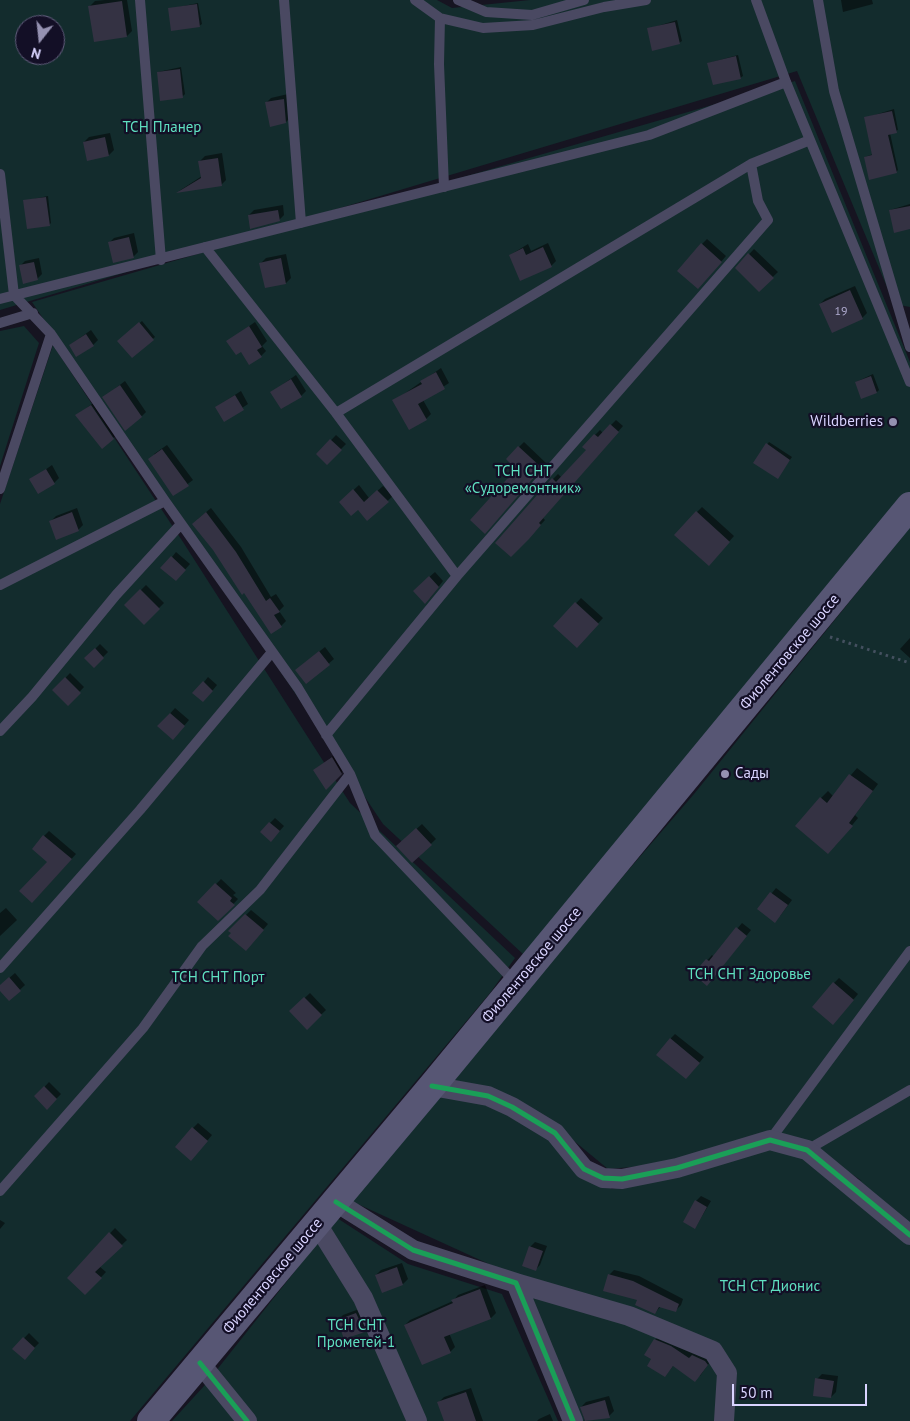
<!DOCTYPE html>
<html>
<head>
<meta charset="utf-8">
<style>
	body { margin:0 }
	#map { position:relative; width:910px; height:1421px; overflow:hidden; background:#161421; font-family:"PT Sans",sans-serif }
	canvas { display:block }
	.north { position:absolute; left:15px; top:15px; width:50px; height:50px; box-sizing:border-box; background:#130f26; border:1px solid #625e7d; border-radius:50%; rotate:196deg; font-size:14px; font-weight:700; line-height:20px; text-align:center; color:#d9d4ff }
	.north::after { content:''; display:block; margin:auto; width:18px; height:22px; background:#9591b1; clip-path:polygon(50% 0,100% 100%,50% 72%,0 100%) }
	.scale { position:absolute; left:732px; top:1384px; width:135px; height:22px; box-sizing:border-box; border:2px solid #d9d4ff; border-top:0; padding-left:6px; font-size:15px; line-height:18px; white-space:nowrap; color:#d9d4ff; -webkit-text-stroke:4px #130f26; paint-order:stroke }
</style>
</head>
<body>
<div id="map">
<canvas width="910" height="1421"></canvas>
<div class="north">N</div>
<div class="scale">50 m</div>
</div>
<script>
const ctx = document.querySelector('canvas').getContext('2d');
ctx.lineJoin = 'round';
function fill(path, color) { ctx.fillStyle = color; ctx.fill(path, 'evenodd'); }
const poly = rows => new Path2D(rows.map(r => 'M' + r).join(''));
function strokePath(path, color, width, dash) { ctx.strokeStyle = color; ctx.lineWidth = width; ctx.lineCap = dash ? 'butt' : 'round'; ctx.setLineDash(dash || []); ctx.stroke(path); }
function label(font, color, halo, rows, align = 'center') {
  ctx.font = font + ' "PT Sans",sans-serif'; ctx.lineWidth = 4.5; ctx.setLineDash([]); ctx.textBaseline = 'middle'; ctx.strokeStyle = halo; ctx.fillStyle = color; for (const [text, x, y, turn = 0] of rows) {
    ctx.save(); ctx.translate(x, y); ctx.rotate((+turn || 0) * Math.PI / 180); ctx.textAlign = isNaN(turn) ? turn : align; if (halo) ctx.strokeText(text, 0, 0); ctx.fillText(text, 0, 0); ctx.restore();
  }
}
const green = poly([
	[0,0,437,0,452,8,530,0,910,0,910,307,894,304,797,71,0,310],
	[25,25,55,25,55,55,25,55],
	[795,81,910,362,910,494,524,955,383,824,32,302],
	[24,326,39,343,0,466,0,331],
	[53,345,183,542,350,803,515,958,490,993,130,1421,0,1421,0,504],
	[910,527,910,1421,581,1421,513,1275,349,1200,440,1093,504,1105,612,1189,773,1149,805,1157,862,1181,796,1137,763,1135,655,1165,608,1169,562,1131,516,1100,443,1085,694,794],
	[337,1218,408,1264,502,1294,558,1421,172,1421,204,1386]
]);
const shadow = poly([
	[105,0,127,0,132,31,127,36,90,6,95,1],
	[841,0,872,0,873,4,843,12],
	[198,3,202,24,199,26,169,9],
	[677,20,682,41,679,43,648,29],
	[738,55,743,76,740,78,709,63],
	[181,67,185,94,183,96,158,72],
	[288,94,291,117,286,122,266,103,271,98],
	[894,109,898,130,890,133,898,170,896,172,865,157,873,154,865,118],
	[110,133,114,150,109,155,84,142,89,137],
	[222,153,226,180,221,185,179,191,202,176,200,161,205,156],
	[48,196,51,223,49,225,24,201],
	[910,204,910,228,890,210],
	[283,205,284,215,279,220,249,215,254,210],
	[134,233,138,252,133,257,109,243,114,238],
	[707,239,726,256,703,283,702,244],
	[548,243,556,261,551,266,510,255,528,244,531,251],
	[754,249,778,272,759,290,736,268],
	[286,254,291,278,286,283,266,287,261,263,266,258],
	[39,258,42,274,37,279,20,266,25,261],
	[855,286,867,313,862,318,820,304,825,299],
	[142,321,155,337,132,357,119,341],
	[255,322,267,341,262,346,266,351,261,356,242,350,228,341],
	[91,330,98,340,93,345,70,345],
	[441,368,449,383,423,400,431,414,426,419,394,401],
	[873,374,879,390,877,392,856,382],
	[296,375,306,391,301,396,272,392],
	[125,381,146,412,142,416,104,397],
	[241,391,248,404,224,420,216,407],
	[96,401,119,433,102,447,77,415],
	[616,420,623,426,543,518,545,520,534,532,553,479,558,474,562,478,588,450,595,435,600,430,603,433],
	[336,435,346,444,327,463,318,454],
	[524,442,546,463,490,527,518,469,507,459],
	[769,442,792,457,779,475,755,462],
	[167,445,193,480,174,494,154,454],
	[52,465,59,478,54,483,31,480],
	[359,485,369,498,383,486,393,496,367,519,346,497],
	[702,507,734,536,713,560,697,512],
	[77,508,83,525,78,530,51,521,56,516],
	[211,508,241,547,271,597,276,594,284,606,279,611,286,621,281,626,198,519],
	[176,552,190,564,181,574,172,557],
	[435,572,443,581,430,598,419,586],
	[146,585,164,603,144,623,126,605],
	[581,598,603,618,582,641,555,626],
	[910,638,910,658,900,649],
	[100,644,108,652,94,666,86,658],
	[325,647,334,659,307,682,302,665],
	[70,673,84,687,68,704,54,690],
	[208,677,217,685,208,696,204,682],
	[175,708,189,720,178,733,159,726],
	[337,753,346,768,326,788,314,770],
	[857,768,878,784,855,815,858,818,835,846,821,798,828,791,833,796],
	[275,818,284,826,276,835,261,832],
	[422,824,436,839,412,862,403,841],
	[49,831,76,854,37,897,49,862,44,836],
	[221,879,236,893,233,895,238,899,218,920,199,902],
	[776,888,792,900,780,916,759,909],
	[6,908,17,920,0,936,0,913],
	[251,910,268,924,251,944,230,931],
	[742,923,751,930,712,979,695,974,712,955,714,957],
	[15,973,25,985,10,999,0,986],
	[839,978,858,994,838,1018,834,983],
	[310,993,326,1010,307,1028,291,1011],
	[675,1034,704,1057,691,1073,670,1039],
	[49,1082,61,1094,47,1108,36,1096],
	[198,1123,212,1135,196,1154,193,1128],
	[701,1196,711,1201,695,1228,696,1201],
	[0,1220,5,1223,0,1229],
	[115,1228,127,1240,99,1266,106,1272,85,1294,100,1244],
	[535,1242,547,1246,540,1265,535,1270,530,1247],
	[402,1263,408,1279,403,1284,376,1275,381,1270],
	[614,1270,639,1276,683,1299,681,1305,676,1310,661,1306,655,1313,609,1275],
	[485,1285,496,1313,491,1318,449,1333,455,1347,450,1352,405,1325,410,1320,453,1301,458,1295],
	[362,1308,369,1326,364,1331,338,1320,343,1315],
	[29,1333,39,1343,24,1358,14,1349],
	[660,1335,712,1359,700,1376,674,1365,665,1376,653,1359,655,1340],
	[822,1374,838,1376,836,1392,831,1397,817,1379],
	[471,1388,483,1421,446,1421,439,1402,444,1397],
	[609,1396,614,1411,609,1416,585,1421,581,1407,586,1402],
	[550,1414,553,1421,537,1421,539,1419]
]);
const building = poly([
	[122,1,127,37,94,42,88,6],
	[197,4,200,27,171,31,168,8],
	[675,22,680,44,652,51,647,28],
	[736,56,741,79,713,85,707,63],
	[180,69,183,98,160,101,157,72],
	[284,99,286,123,270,127,265,102],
	[892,111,897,133,888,135,897,173,869,180,864,157,872,155,864,117],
	[105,137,109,156,87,161,83,142],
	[218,158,222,186,176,193,201,178,198,161],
	[46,197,50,226,27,229,23,200],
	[910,206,910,229,894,233,889,210],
	[278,210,280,221,250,229,248,215],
	[129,237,134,258,113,263,108,242],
	[701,243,722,262,698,289,677,271],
	[543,247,552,267,520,281,509,255,523,248,526,255],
	[748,253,774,278,759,292,735,268],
	[281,258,286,284,265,288,259,263],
	[34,262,38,280,23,284,19,265],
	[850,290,863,319,832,333,819,304],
	[139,322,154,340,132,358,117,341],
	[249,326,262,347,257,350,262,357,249,365,241,352,236,355,226,341],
	[86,334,94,346,76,357,69,345],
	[436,372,445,389,418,404,427,420,409,430,392,400,422,384,420,381],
	[871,376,877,393,861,399,855,382],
	[291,379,302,397,281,409,270,392],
	[120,385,142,417,125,431,102,397],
	[235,395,244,410,224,422,215,407],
	[91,405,114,439,102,449,75,415],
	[610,424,619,432,539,523,541,525,529,539,511,557,495,543,552,478,556,482,586,450,582,447,594,434,598,437],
	[330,439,342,450,327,465,316,454],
	[766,443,790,460,778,479,753,463],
	[518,446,542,468,485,534,470,520,516,469,506,459],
	[162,449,189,486,173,496,148,459],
	[46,469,55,484,38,494,29,479],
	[353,489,364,502,377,490,389,502,367,521,358,510,351,516,339,502],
	[696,511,730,542,709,566,674,535],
	[72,512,79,531,56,540,49,521],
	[206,512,236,552,266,601,270,598,280,612,274,615,282,627,271,634,244,593,242,595,213,550,192,524],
	[171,556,186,570,176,581,160,568],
	[429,576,439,587,425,604,413,591],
	[140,589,160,609,144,625,124,605],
	[575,602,599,624,577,648,553,626],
	[95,648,104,658,94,668,84,658],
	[319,651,330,665,306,684,295,670],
	[65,677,81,693,68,706,52,690],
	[203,681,213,691,203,702,192,693],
	[170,713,185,726,173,740,157,726],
	[332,757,342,774,326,790,313,770],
	[849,774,873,791,849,823,853,826,828,854,795,826,820,797,827,803],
	[269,822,280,831,271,842,260,832],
	[416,828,432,845,412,863,396,846],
	[43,835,72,859,32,903,19,891,47,862,32,849],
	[215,883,232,898,230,901,235,905,218,921,197,902],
	[770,892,788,905,775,923,757,909],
	[245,914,264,930,246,951,228,936,231,933,228,931],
	[736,927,747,936,707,986,693,974,706,959,709,961],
	[9,977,21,991,9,1001,0,991,0,985],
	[833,982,854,1000,833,1025,812,1007],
	[304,997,322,1015,307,1030,289,1011],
	[670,1038,700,1063,686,1079,656,1055],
	[44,1086,57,1099,47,1110,34,1096],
	[192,1127,208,1141,191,1161,175,1147],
	[695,1200,707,1207,695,1229,683,1222],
	[109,1232,123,1246,95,1272,102,1278,85,1295,67,1278],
	[529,1246,543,1251,536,1271,522,1266],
	[397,1267,403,1285,382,1293,375,1275],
	[608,1274,633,1281,679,1304,676,1312,659,1307,655,1314,635,1305,637,1300,603,1291],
	[480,1289,491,1319,444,1337,451,1353,422,1365,404,1325,453,1303,451,1300],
	[356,1313,365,1332,344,1339,337,1320],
	[23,1337,35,1348,25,1360,12,1349],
	[654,1339,671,1346,689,1358,692,1355,705,1361,708,1365,695,1382,673,1366,665,1377,647,1366,651,1359,644,1355],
	[815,1378,834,1381,831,1398,813,1396],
	[466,1392,476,1421,444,1421,437,1402],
	[605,1400,610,1418,585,1421,580,1407]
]);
const path = poly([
	[830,637,910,663]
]);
const lane = poly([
	[140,0,161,260],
	[284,0,301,223],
	[415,0,440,18,483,28,533,25,604,7,646,0],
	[458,0,486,12,532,15,584,0],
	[756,0,786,82,910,382],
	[818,0,834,91,910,347],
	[440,18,439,64,444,187],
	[0,174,14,295,51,334,165,501,298,688,350,774,375,835,516,983],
	[205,247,336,413,457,576],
	[0,299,649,135,786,82],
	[0,323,33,313],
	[336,413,751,164,810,140],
	[0,489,51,334],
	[0,585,165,501],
	[0,731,32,697,116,595,181,524],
	[326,735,457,576,768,220,758,201,751,164],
	[0,968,140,810,272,652],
	[770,1140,910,951],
	[807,1150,910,1090],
	[0,1191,143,1028,202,946,260,890,350,774]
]);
const street = poly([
	[432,1086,488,1096,512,1107,555,1133,584,1169,603,1178,622,1179,677,1168,770,1140,807,1150,910,1235],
	[336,1202,413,1250,516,1283,573,1421],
	[317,1224,363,1298,417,1421],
	[516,1283,629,1316,713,1351,727,1373,724,1421],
	[200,1363,247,1421]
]);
const secondary = poly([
	[151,1421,432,1086,910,506]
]);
const cycleway = poly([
	[432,1086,488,1096,512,1107,555,1133,584,1169,603,1178,622,1179,677,1168,770,1140,807,1150,910,1235],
	[336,1202,413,1250,516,1283,573,1421],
	[200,1363,247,1421]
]);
const markers = [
	[893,422,5,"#9591b1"],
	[725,774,5,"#9591b1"]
];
const numberNames = [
	["19",841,312]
];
const parkNames = [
	["ТСН Планер",162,128],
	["ТСН СНТ",523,472],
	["«Судоремонтник»",523,489],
	["ТСН СНТ Здоровье",749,975],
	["ТСН СНТ Порт",218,978],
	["ТСН СТ Дионис",770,1287],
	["ТСН СНТ",356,1326],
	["Прометей-1",356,1343]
];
const poiNames = [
	["Wildberries",883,422],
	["Сады",735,774,"left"]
];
const streetNames = [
	["Фиолентовское шоссе",790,652,-50],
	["Фиолентовское шоссе",532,965,-50],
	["Фиолентовское шоссе",273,1276,-50]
];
fill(green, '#132c2d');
fill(shadow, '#0007');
fill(building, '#343243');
strokePath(path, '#44505f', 3, [2.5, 4]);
strokePath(lane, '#4a4962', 10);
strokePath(street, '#4a4962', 20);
strokePath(secondary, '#575674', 28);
strokePath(cycleway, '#1a9f57', 5);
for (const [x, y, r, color] of markers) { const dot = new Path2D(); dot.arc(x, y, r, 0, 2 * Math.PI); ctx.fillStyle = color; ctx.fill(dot); strokePath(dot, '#130f26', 2); }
label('12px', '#b0acd0', null, numberNames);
label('15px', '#5fe0c0', '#130f26', parkNames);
label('15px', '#d9d4ff', '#130f26', poiNames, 'right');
label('15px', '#d9d4ff', '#130f26', streetNames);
</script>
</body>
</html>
